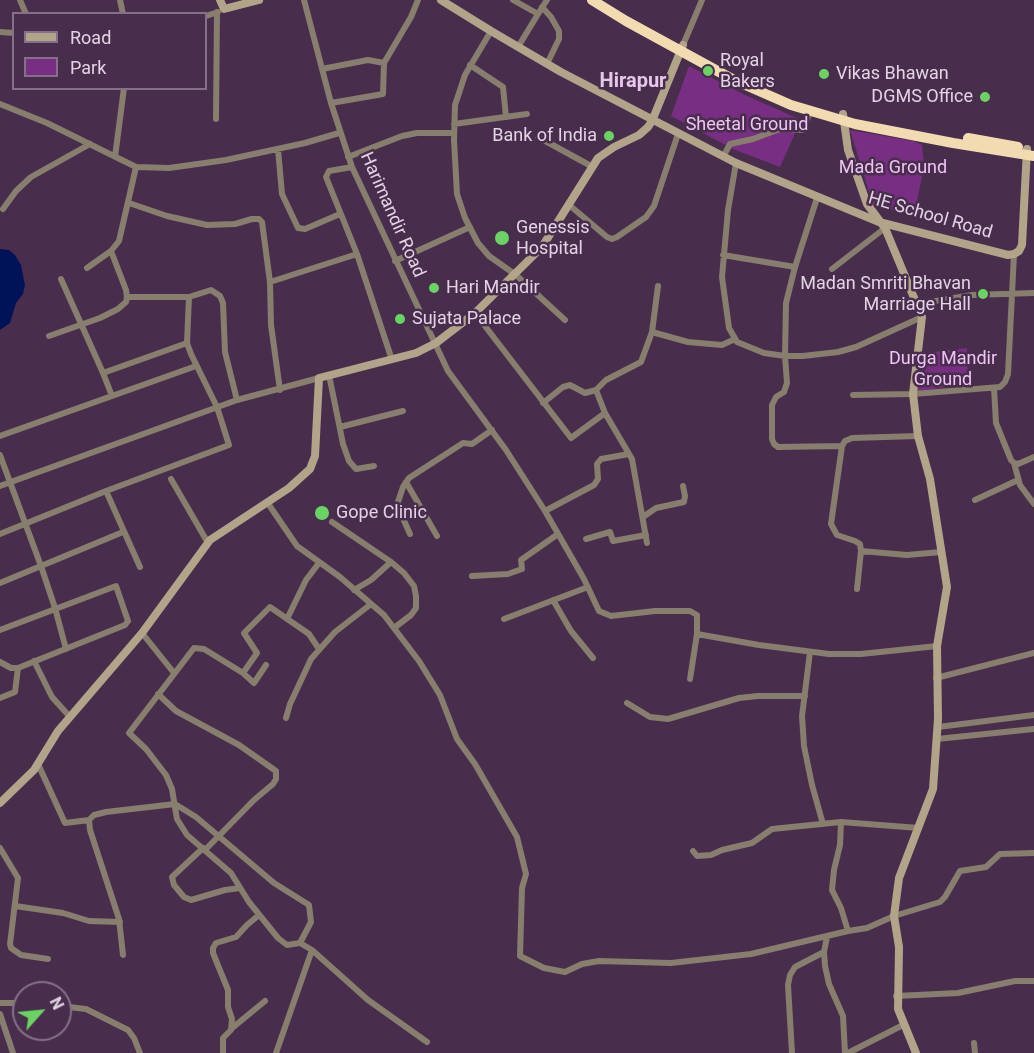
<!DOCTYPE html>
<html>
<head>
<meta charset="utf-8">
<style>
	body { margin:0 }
	#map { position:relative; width:1034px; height:1053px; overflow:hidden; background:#482e4c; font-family:Roboto,sans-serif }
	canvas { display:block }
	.legend { position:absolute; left:12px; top:12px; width:195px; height:78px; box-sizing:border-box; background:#482e4c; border:2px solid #867089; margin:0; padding:8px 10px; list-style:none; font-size:18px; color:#e3d3e5 }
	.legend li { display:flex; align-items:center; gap:12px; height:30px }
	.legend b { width:30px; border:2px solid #867089 }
	.north { position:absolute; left:12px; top:981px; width:60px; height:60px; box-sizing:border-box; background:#482e4c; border:2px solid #867089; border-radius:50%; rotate:63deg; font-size:16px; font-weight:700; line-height:24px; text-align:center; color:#e3d3e5 }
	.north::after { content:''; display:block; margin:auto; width:21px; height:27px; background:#6ad364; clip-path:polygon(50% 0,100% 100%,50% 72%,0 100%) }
</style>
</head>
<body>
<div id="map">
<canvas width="1034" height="1053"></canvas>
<ul class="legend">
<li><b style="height:8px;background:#b2a489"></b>Road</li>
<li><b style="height:16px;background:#782e82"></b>Park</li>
</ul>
<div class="north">N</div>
</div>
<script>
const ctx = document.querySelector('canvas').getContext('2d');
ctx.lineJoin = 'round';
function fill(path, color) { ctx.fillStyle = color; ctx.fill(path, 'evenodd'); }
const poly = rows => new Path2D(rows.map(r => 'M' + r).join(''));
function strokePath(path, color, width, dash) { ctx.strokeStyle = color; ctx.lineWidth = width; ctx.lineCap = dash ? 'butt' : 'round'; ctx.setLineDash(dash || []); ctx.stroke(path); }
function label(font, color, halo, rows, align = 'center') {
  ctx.font = font + ' Roboto,sans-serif'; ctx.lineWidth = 5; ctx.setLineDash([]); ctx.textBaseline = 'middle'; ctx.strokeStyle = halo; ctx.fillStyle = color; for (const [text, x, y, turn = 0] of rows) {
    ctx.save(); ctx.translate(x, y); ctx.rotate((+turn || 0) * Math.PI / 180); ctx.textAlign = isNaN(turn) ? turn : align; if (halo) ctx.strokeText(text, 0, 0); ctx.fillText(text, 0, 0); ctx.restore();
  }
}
const green = poly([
	[689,66,743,94,801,120,780,167,733,149,671,116],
	[850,130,913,141,922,145,924,166,914,216,873,205],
	[967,348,968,384,918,391,919,354]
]);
const water = poly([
	[0,249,9,250,15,255,21,265,25,285,23,294,16,303,10,323,0,330]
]);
const street = poly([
	[20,0,26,14],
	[120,0,123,14],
	[304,0,331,103,352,167,448,371,506,450,545,511,584,579,599,611,611,616,655,611,690,611,697,615,697,634,690,679],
	[513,0,538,14,547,0],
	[542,7,551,17,559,31,559,39,547,64],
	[206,16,218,12],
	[491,31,465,75,455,105,454,140,457,194,465,218,478,243,489,256,516,275,565,320],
	[0,32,14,33],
	[683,45,702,0],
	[518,47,538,14],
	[470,65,503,87,506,117],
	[322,69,368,60,384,63],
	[331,103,383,94,384,63,411,17,418,0],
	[0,104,47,123,136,167,169,168,226,160,305,143,339,133],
	[216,119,217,12],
	[454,124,527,114],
	[538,137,591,166],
	[278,149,282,194,298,228,305,229,340,214],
	[115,157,124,88],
	[348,157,402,136,417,133,454,133],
	[723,157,730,144,753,139,780,129,803,130,810,112],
	[736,163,728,210,722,277,729,328,737,342,764,353,785,356,803,356,838,352,856,347,922,317],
	[352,167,329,171,326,177,357,254,392,360],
	[817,198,795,267,786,303,785,356,787,383,784,392,776,397,772,405,772,439,774,444,778,447,842,446],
	[129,203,167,216,207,225,235,224,252,219,259,219,262,222,270,282,271,325,280,390],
	[568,204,607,237,612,239,617,237,646,217,654,206,678,134],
	[3,209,16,191,31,177,90,144],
	[723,255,795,267],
	[395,261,470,227],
	[87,268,111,251,119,241,136,167],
	[832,269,885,228],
	[61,279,103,373,187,343],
	[270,282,357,254],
	[189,297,211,290,220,296,223,303,225,352,237,400],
	[918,304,972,295,1034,293],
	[475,313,571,438,605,413,632,459,647,543],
	[652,332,688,342,722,345,735,339],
	[49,336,100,318,118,309,126,302,127,297,126,290,111,251],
	[103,373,112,396],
	[329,375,343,444,349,461,356,469,374,466],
	[994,388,996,423,1011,460,1014,463,1018,464,1034,457],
	[853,395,913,394,1000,387,1005,382,1008,374,1014,254],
	[543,403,563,387,570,385,585,393,596,390],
	[605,413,596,390,606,380,641,362,652,332,658,286],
	[340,427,403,411],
	[0,436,196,366],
	[0,455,41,566,55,608,66,649],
	[1014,463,1020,485,1034,504],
	[171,479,208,543],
	[406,482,437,536],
	[0,486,237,400,319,378],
	[106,491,140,567],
	[975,500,1018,480],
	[267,502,297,546,340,577,384,615,419,661,440,695,457,739,475,764,517,837,526,874,522,888,520,956,544,968,565,972,582,964,599,961,671,963,751,954,848,931,867,928,894,916,940,902,945,897,960,871,986,867,1000,854,1034,853],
	[545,511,594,485,598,479,597,464,601,459,629,454],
	[643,517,656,508,684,502,685,496,683,486],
	[332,522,391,562,404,573,414,586,416,596,416,608,411,615,394,628],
	[0,534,106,491,229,445,217,407,191,354,187,343,189,297,127,297],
	[410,534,397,505,403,487,409,478,463,443,472,444,492,430],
	[586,539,610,532,613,541,646,535],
	[861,551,907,555,941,552],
	[472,576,508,574,522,569,521,560,558,534],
	[0,583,123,532],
	[857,589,861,551,860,544,855,541,837,535,831,524,842,446,845,441,852,438,918,436],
	[354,590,371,580,391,562],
	[553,600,571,631,593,658],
	[287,619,306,580,319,563],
	[504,619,588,587],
	[0,630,116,586,128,621,125,625,18,668,15,692,0,698],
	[142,633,174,673],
	[697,634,759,645,829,654,861,654,937,646],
	[810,652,802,716,804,746,812,785,823,824],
	[34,661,52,697,70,717],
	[0,662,11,668,18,668],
	[266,665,254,683,243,673,204,649,194,648,129,733,146,749,166,775,172,789,177,819,187,835,231,873,249,902,278,938,287,945,300,943,312,950],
	[243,673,257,653,244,633,270,607,309,634,319,649],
	[936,678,1034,653],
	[158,694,176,711,239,745,276,771,276,779,273,784,254,800,205,850],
	[627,703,650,717,668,719,739,698,758,696,805,696],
	[286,718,290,704,311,659,335,632,371,604],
	[938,727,1034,715],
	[937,739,1034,729],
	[38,764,65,823,89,820],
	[841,822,840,845,834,870,832,890,841,908,848,931],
	[0,848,18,878,10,944,11,948,21,955,48,959],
	[203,848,172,877,174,885,184,897,191,900,225,890,240,888],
	[693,851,697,856,711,855,722,850,752,843,772,829,841,822,919,828],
	[15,906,63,913,89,921,120,922],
	[827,937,824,952,825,966,829,984,843,1016,845,1053],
	[123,955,119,919,90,830,89,820,94,815,106,812,175,804,196,817,274,883,309,905,311,922,300,943],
	[896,996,958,993,1015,981,1034,981],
	[0,1003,24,1003],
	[60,1006,86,1009,128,1030,134,1038,140,1053],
	[0,1014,13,1053],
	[231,1029,265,1001],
	[974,1043,975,1053],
	[223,1053,223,1038,231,1030,232,1019,228,1007,228,990,213,953,213,948,216,943,236,937,247,925,259,915],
	[276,1053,312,950,368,1000,427,1042],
	[792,1053,788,985,790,975,795,967,824,952],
	[848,1053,903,1025]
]);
const secondary = poly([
	[220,0,224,9,259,0],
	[441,0,491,31,561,72,736,163,879,222,1008,255,1014,254,1019,251,1022,245,1027,149],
	[843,114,848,150,867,204,885,228,922,317,913,394,918,436,930,479,947,587,937,646,938,719,933,789,899,878,894,916,899,947,898,1009,916,1053],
	[0,803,34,770,58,731,142,633,210,540,289,488,310,469,315,456,319,378,416,353,436,343,475,313,542,247,598,158,614,147,639,135,648,127,652,121,683,45]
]);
const highway = poly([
	[592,0,626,21,734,80,791,105,855,124,953,143,1034,156],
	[968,138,1018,147]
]);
const markers = [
	[708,71,6,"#6ad364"],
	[824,74,6,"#6ad364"],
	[985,97,6,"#6ad364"],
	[609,136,6,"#6ad364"],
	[502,238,8,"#6ad364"],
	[434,288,6,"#6ad364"],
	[983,294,6,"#6ad364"],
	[400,319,6,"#6ad364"],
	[322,513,8,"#6ad364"]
];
const poiNames = [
	["Royal",720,61],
	["Bakers",720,82],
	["Vikas Bhawan",836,74],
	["DGMS Office",973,97,"right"],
	["Bank of India",597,136,"right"],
	["Genessis",516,228],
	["Hospital",516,249],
	["Madan Smriti Bhavan",971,284,"right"],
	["Marriage Hall",971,305,"right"],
	["Hari Mandir",446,288],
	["Sujata Palace",412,319],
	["Gope Clinic",336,513]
];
const parkNames = [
	["Sheetal Ground",747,125],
	["Mada Ground",893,168],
	["Durga Mandir",943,359],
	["Ground",943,380]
];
const streetNames = [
	["Harimandir Road",392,215,66],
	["HE School Road",930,216,16]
];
const neighbourhoodNames = [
	["Hirapur",633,82]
];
fill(green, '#782e82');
fill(water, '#001358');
strokePath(street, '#877e6d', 6);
strokePath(secondary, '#b2a489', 8);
strokePath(highway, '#f2dbb1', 10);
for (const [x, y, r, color] of markers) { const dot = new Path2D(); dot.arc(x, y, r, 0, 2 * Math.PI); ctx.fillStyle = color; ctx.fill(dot); strokePath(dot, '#482e4c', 2); }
label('18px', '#e3d3e5', '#482e4c', poiNames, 'left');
label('18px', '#edc4f2', '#482e4c', parkNames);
label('18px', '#e3d3e5', '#482e4c', streetNames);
label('bold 20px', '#e6c6ea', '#482e4c', neighbourhoodNames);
</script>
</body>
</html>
